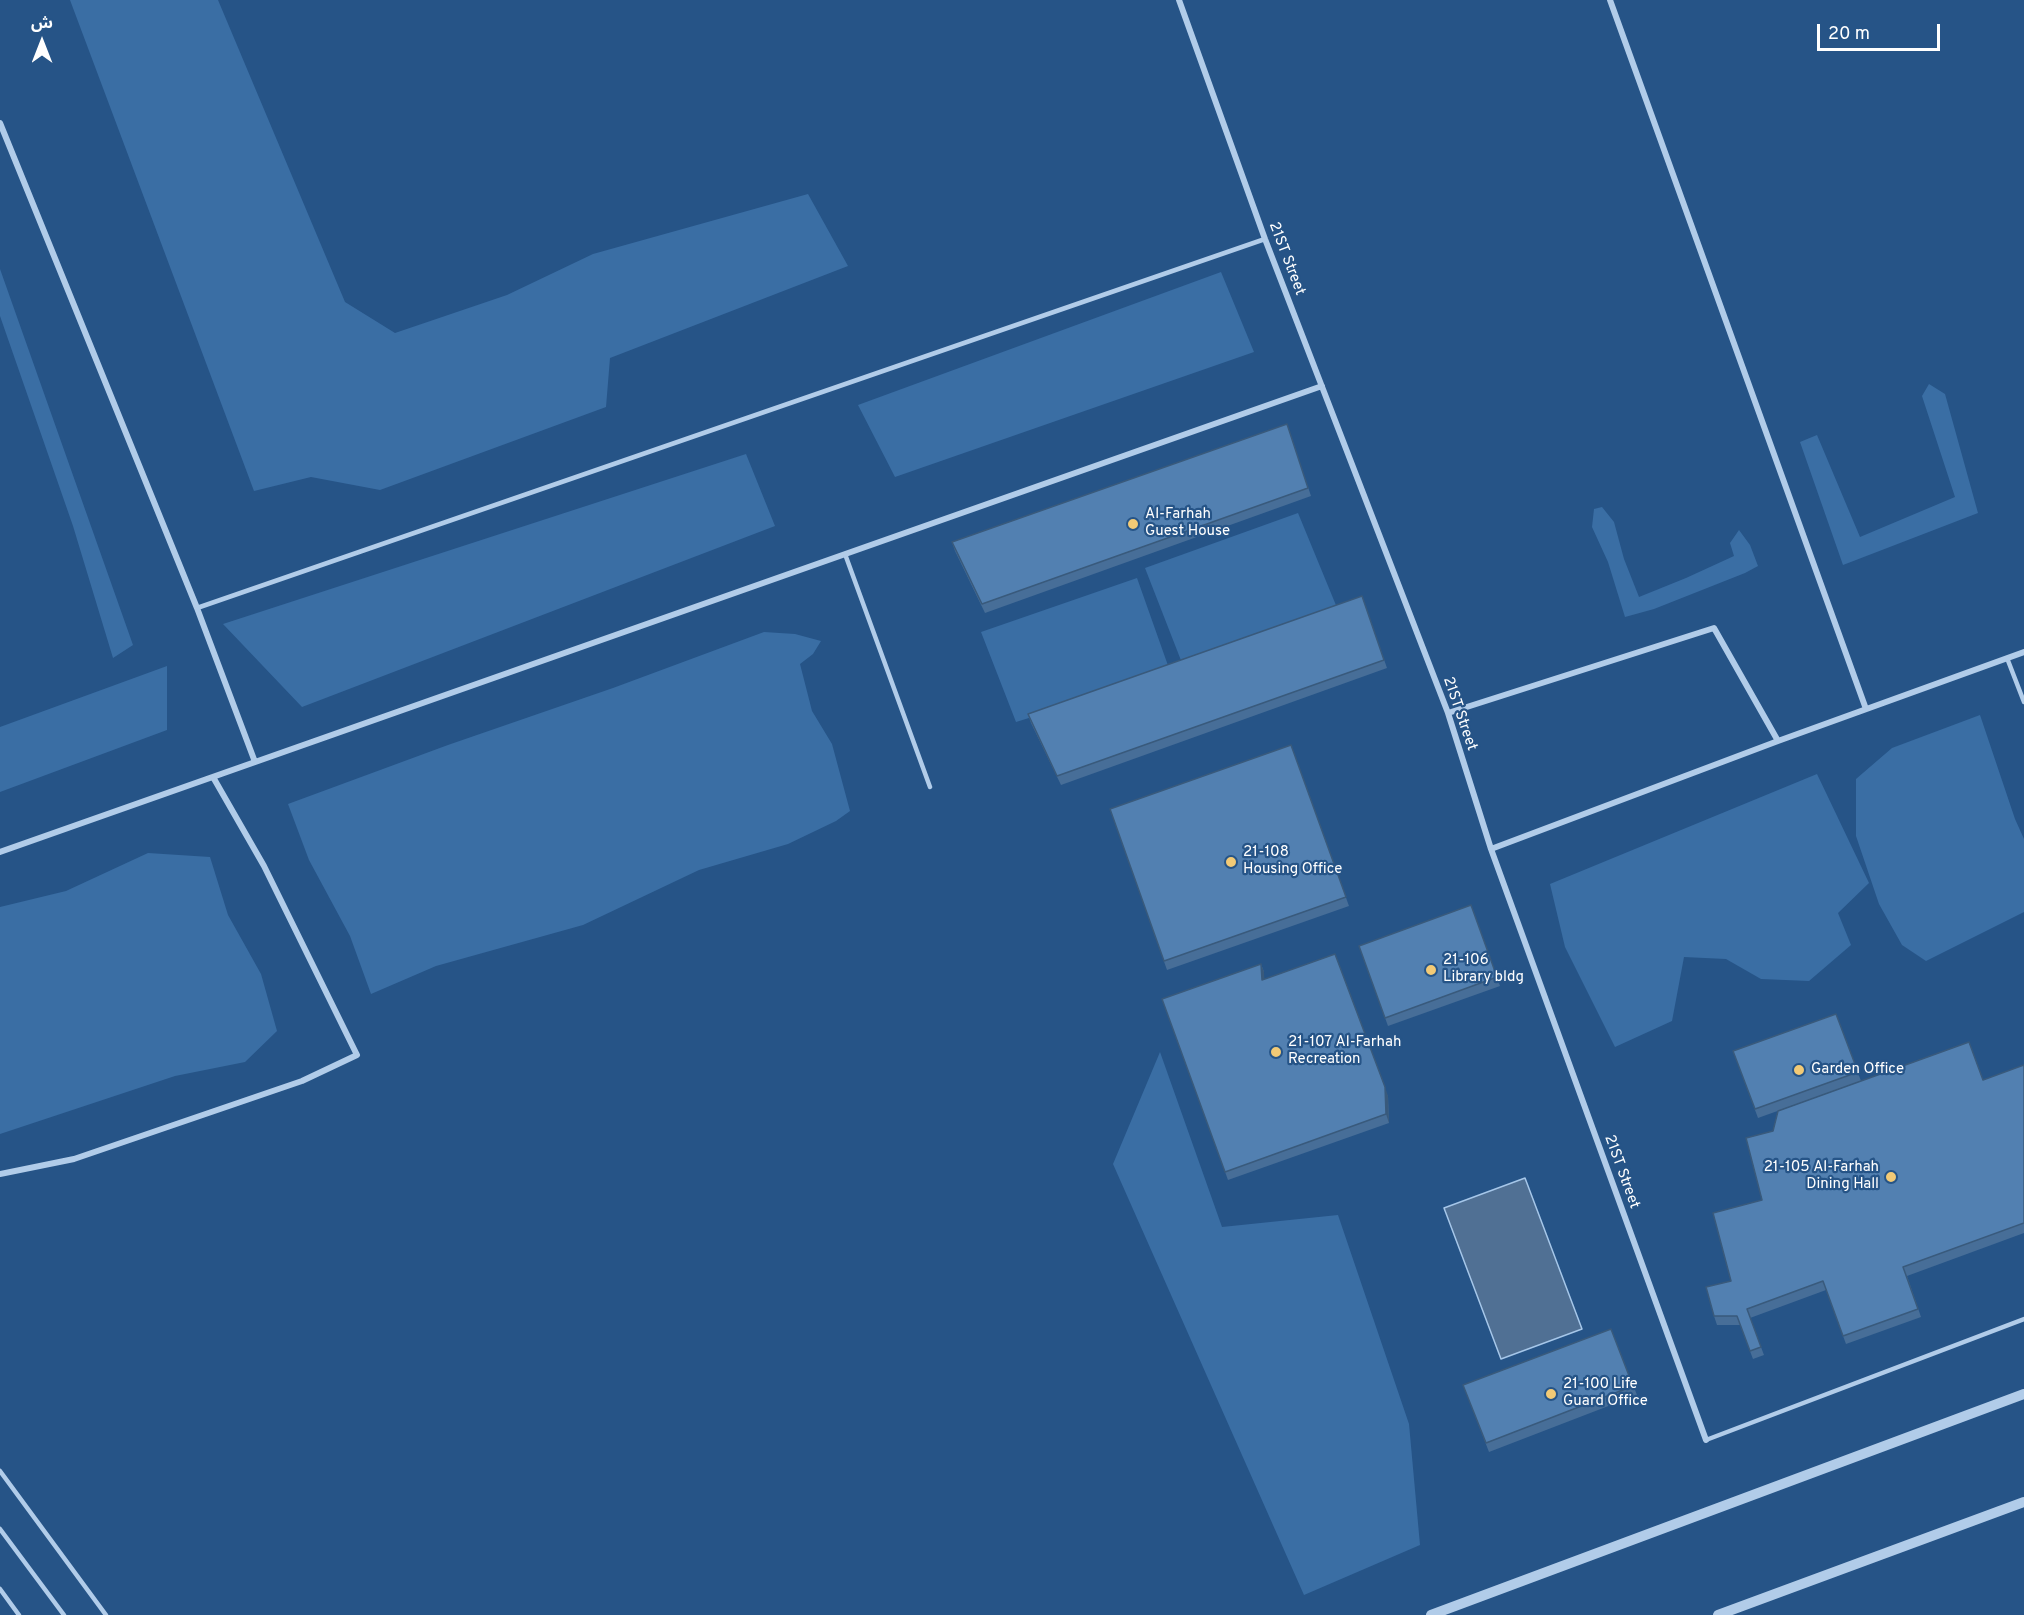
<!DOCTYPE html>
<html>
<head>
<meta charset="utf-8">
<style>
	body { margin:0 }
	#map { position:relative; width:2024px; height:1615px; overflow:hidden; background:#265487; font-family:Overpass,"Noto Sans Arabic",sans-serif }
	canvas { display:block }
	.north { position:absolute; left:12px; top:12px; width:60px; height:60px; -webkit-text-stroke:4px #265487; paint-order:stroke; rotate:0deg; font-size:16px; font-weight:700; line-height:24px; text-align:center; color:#fff }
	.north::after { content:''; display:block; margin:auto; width:21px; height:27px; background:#fff; clip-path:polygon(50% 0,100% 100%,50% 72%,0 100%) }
	.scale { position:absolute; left:1817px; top:24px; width:123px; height:27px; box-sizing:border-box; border:3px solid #fff; border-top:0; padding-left:8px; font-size:18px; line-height:21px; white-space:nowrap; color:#fff; -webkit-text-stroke:4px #265487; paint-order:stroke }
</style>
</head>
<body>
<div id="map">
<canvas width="2024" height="1615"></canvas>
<div class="north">ش</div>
<div class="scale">20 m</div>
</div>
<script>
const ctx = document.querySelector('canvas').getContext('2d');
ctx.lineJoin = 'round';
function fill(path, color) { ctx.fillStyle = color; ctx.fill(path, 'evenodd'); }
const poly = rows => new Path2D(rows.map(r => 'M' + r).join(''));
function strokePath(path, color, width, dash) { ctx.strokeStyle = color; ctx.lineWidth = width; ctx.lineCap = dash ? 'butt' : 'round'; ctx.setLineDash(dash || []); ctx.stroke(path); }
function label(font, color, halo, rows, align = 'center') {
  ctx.font = font + ' Overpass,sans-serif'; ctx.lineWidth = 4.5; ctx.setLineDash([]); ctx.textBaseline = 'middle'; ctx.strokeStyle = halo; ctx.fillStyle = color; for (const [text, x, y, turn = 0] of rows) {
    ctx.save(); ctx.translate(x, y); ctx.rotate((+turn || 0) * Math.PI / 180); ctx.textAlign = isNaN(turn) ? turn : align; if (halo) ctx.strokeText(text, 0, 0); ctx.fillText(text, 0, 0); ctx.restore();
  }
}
const green = poly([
	[70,0,218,0,345,302,395,333,507,295,593,254,808,194,848,266,610,358,606,407,380,490,311,477,254,491],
	[0,269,133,645,113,658,73,526,0,316],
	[1221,272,1254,352,895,477,858,405],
	[1929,384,1945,394,1978,513,1843,565,1800,442,1817,435,1860,537,1955,497,1922,396],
	[746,454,775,526,302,707,223,624],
	[1602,507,1614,522,1624,559,1639,597,1686,578,1734,556,1730,543,1739,530,1750,545,1758,566,1745,573,1654,609,1625,617,1608,562,1592,527,1594,509],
	[1298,513,1340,615,1182,663,1145,568],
	[1137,578,1171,674,1016,722,981,632],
	[764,632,795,634,821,641,813,654,800,664,812,711,832,744,850,811,836,821,788,844,699,870,583,925,436,966,371,994,350,936,309,860,288,804,448,745,613,688],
	[167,666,167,730,0,792,0,727],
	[1980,715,2015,819,2024,839,2024,912,1926,961,1902,945,1879,904,1856,836,1856,779,1892,748],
	[1817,774,1869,883,1838,913,1851,945,1809,981,1761,979,1726,959,1684,957,1672,1021,1615,1047,1565,947,1550,884],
	[148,853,210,857,228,915,261,974,277,1031,245,1062,175,1076,0,1134,0,907,66,891],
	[1160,1052,1222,1227,1338,1215,1409,1424,1420,1545,1304,1595,1113,1164]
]);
const water = poly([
	[1525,1178,1582,1329,1501,1359,1444,1208,1525,1178]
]);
const service = poly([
	[845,554,930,787],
	[197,608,1265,239],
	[2007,658,2024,702],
	[1706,1440,2024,1319],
	[0,1471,106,1615],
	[0,1529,64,1615],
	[0,1589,19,1615]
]);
const minor = poly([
	[1179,0,1265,239,1448,713,1491,849,1706,1440],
	[1610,0,1866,709],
	[0,123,197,608,255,762],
	[1448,713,1714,628,1778,741],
	[1491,849,1778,741,2024,652],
	[0,852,1322,386],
	[0,1174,74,1159,302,1081,357,1055,264,866,213,777]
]);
const tertiary = poly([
	[1431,1615,2024,1394],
	[1718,1615,2024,1502]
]);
const wall = poly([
	[1287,424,1311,496,985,613,955,551,952,542],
	[1362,596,1387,668,1061,785,1031,723,1028,714],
	[1291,745,1349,906,1167,970,1110,809],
	[1471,905,1500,986,1388,1026,1359,946],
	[1261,964,1264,972,1264,979,1388,1096,1389,1123,1228,1180,1162,999],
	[1836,1014,1861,1081,1758,1118,1733,1051],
	[2024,1065,2024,1233,1907,1276,1921,1317,1846,1344,1826,1290,1750,1318,1764,1355,1753,1359,1740,1325,1717,1325,1714,1316,1731,1281,1762,1200,1773,1131,1983,1080],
	[1611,1329,1637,1395,1489,1452,1463,1385]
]);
const shadedWall = poly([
	[1261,964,1264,972,1265,989,1262,980],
	[1385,1087,1388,1096,1389,1123,1386,1114]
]);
const building = poly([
	[1287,424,1308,488,982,604,952,542,1287,424],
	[1362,596,1384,660,1057,776,1028,714,1362,596],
	[1291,745,1346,897,1164,961,1110,809,1291,745],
	[1471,905,1497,977,1385,1018,1359,946,1471,905],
	[1335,954,1385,1087,1386,1114,1225,1172,1162,999,1261,964,1262,980,1335,954],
	[1836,1014,1858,1072,1755,1109,1733,1051,1836,1014],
	[1969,1042,1983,1080,2024,1065,2024,1223,1903,1267,1918,1309,1843,1336,1823,1281,1747,1309,1761,1347,1750,1351,1737,1316,1714,1316,1706,1287,1731,1281,1713,1213,1762,1200,1746,1138,1773,1131,1778,1111,1969,1042],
	[1611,1329,1633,1386,1486,1443,1463,1385,1611,1329]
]);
const markers = [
	[1133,524,6,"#f2ca76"],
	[1231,862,6,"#f2ca76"],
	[1431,970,6,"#f2ca76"],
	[1276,1052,6,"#f2ca76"],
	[1799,1070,6,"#f2ca76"],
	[1891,1177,6,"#f2ca76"],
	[1551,1394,6,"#f2ca76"]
];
const streetNames = [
	["21ST Street",1286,259,69],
	["21ST Street",1459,714,71],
	["21ST Street",1621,1172,70]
];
const poiNames = [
	["Al-Farhah",1145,515],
	["Guest House",1145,532],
	["21-108",1243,853],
	["Housing Office",1243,870],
	["21-106",1443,961],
	["Library bldg",1443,978],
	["21-107 Al-Farhah",1288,1043],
	["Recreation",1288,1060],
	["Garden Office",1811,1070],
	["21-105 Al-Farhah",1879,1168,"right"],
	["Dining Hall",1879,1185,"right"],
	["21-100 Life",1563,1385],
	["Guard Office",1563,1402]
];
fill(green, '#3a6ea4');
fill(water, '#507094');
strokePath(water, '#a6c7e9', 1.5);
strokePath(service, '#b1cce9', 4.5);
strokePath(minor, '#b1cce9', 6);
strokePath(tertiary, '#b1cce9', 10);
fill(wall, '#476e98');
fill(shadedWall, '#395a7c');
fill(building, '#5280b1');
strokePath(building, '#395a7c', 1.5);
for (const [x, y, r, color] of markers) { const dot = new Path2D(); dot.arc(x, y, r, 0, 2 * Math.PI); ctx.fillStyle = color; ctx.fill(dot); strokePath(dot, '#265487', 2); }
label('15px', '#fff', '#265487', streetNames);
label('15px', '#fff', '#265487', poiNames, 'left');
</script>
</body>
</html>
